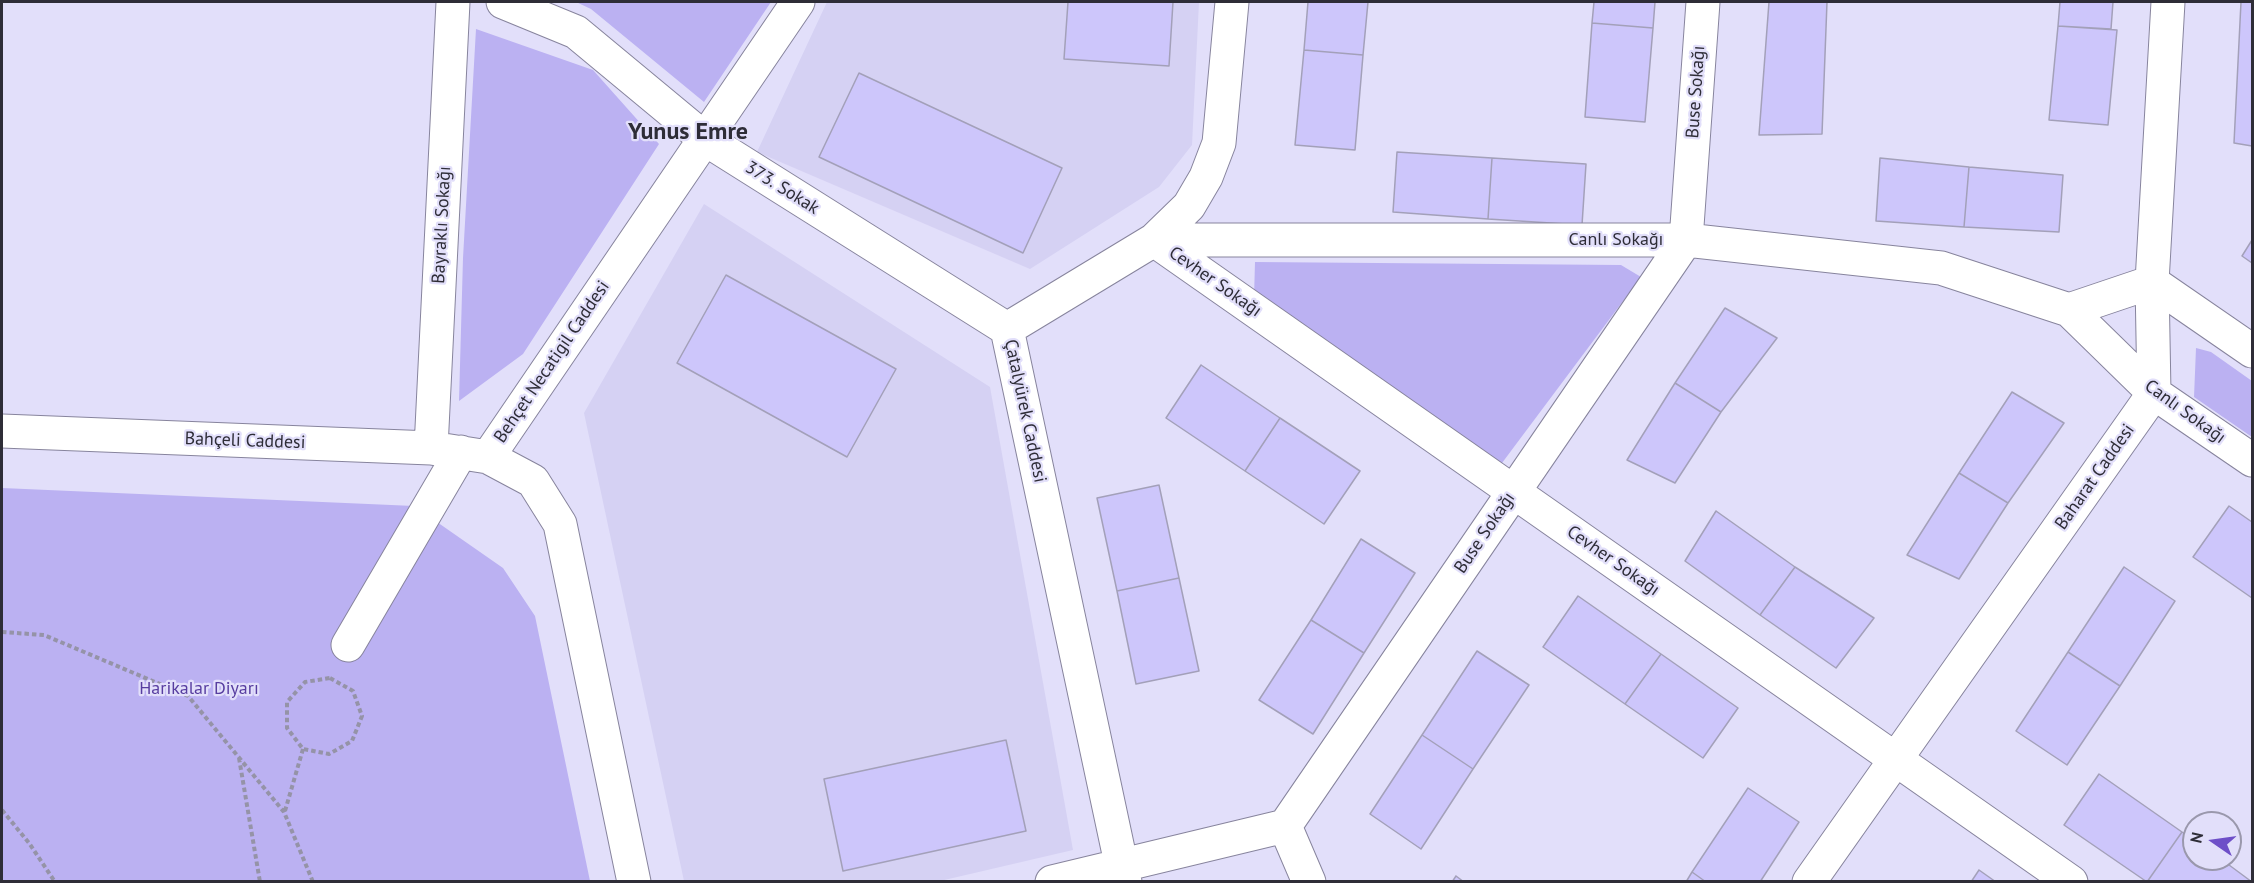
<!DOCTYPE html>
<html>
<head>
<meta charset="utf-8">
<style>
	body { margin:0 }
	#map { position:relative; width:2254px; height:883px; overflow:hidden; background:#e2dffa; font-family:"PT Sans",sans-serif }
	canvas { display:block }
	.frame { position:absolute; inset:0; border:3px solid #2e2d37; pointer-events:none }
	.north { position:absolute; left:2182px; top:811px; width:60px; height:60px; box-sizing:border-box; background:#e2dffa; border:2px solid #9a98ac; border-radius:50%; rotate:283deg; font-size:16px; font-weight:700; line-height:24px; text-align:center; color:#2e2d37 }
	.north::after { content:''; display:block; margin:auto; width:21px; height:27px; background:#6e4fc8; clip-path:polygon(50% 0,100% 100%,50% 72%,0 100%) }
</style>
</head>
<body>
<div id="map">
<canvas width="2254" height="883"></canvas>
<div class="frame"></div>
<div class="north">N</div>
</div>
<script>
const ctx = document.querySelector('canvas').getContext('2d');
ctx.lineJoin = 'round';
function fill(path, color) { ctx.fillStyle = color; ctx.fill(path, 'evenodd'); }
const poly = rows => new Path2D(rows.map(r => 'M' + r).join(''));
function strokePath(path, color, width, dash) { ctx.strokeStyle = color; ctx.lineWidth = width; ctx.lineCap = dash ? 'butt' : 'round'; ctx.setLineDash(dash || []); ctx.stroke(path); }
function label(font, color, halo, rows, align = 'center') {
  ctx.font = font + ' "PT Sans",sans-serif'; ctx.lineWidth = 4.5; ctx.setLineDash([]); ctx.textBaseline = 'middle'; ctx.strokeStyle = halo; ctx.fillStyle = color; for (const [text, x, y, turn = 0] of rows) {
    ctx.save(); ctx.translate(x, y); ctx.rotate((+turn || 0) * Math.PI / 180); ctx.textAlign = isNaN(turn) ? turn : align; if (halo) ctx.strokeText(text, 0, 0); ctx.fillText(text, 0, 0); ctx.restore();
  }
}
const built = poly([
	[827,2,1199,2,1192,145,1159,187,1030,269,757,152],
	[704,204,990,387,1073,850,940,881,684,881,584,413]
]);
const green = poly([
	[576,2,771,2,704,102,591,9],
	[476,29,593,70,659,144,523,354,459,401,463,258],
	[1255,262,1621,265,1641,277,1502,463,1254,298],
	[2196,348,2211,352,2252,381,2252,437,2194,397],
	[2,488,414,506,503,568,535,616,590,881,2,882]
]);
const building = poly([
	[1068,2,1173,2,1169,66,1064,59,1068,2],
	[1308,2,1368,2,1363,55,1304,50,1308,2],
	[1594,2,1655,2,1653,28,1592,23,1594,2],
	[1769,2,1827,2,1822,134,1759,135,1769,2],
	[2060,2,2113,2,2111,29,2058,26,2060,2],
	[2241,2,2252,2,2252,146,2234,143,2241,2],
	[1592,23,1653,28,1645,122,1585,117,1592,23],
	[2058,26,2117,30,2108,125,2049,120,2058,26],
	[1304,50,1363,55,1355,150,1295,145,1304,50],
	[859,73,1062,168,1023,253,819,157,859,73],
	[1397,152,1492,158,1488,219,1393,212,1397,152],
	[1492,158,1586,164,1582,225,1488,219,1492,158],
	[1880,158,1969,167,1964,227,1876,221,1880,158],
	[1969,167,2063,175,2059,232,1964,227,1969,167],
	[2252,240,2252,263,2242,256,2252,240],
	[726,275,896,369,847,457,677,363,726,275],
	[1725,308,1777,338,1721,412,1675,383,1725,308],
	[1201,365,1280,418,1245,471,1166,418,1201,365],
	[1675,383,1721,412,1675,483,1627,460,1675,383],
	[2012,392,2064,423,2008,503,1959,473,2012,392],
	[1280,418,1360,471,1324,524,1245,471,1280,418],
	[1959,473,2008,503,1959,579,1907,555,1959,473],
	[1159,485,1179,578,1117,591,1097,498,1159,485],
	[2229,506,2252,522,2252,598,2193,557,2229,506],
	[1716,511,1795,567,1760,615,1685,561,1716,511],
	[1361,539,1415,573,1364,653,1311,620,1361,539],
	[1795,567,1874,618,1836,668,1760,615,1795,567],
	[2124,567,2175,601,2120,686,2068,652,2124,567],
	[1179,578,1199,671,1136,684,1117,591,1179,578],
	[1578,596,1661,654,1625,704,1543,647,1578,596],
	[1311,620,1364,653,1313,734,1259,700,1311,620],
	[1477,651,1529,685,1473,769,1422,735,1477,651],
	[2068,652,2120,686,2067,765,2016,731,2068,652],
	[1661,654,1738,708,1703,758,1625,704,1661,654],
	[1422,735,1473,769,1421,849,1370,814,1422,735],
	[1006,740,1026,831,843,871,824,779,1006,740],
	[2099,774,2182,832,2147,882,2064,825,2099,774],
	[1748,788,1799,822,1760,882,1706,882,1692,872,1748,788],
	[2182,832,2194,840,2194,859,2221,859,2252,882,2147,882,2182,832],
	[1979,870,1996,882,1971,882,1979,870],
	[1692,872,1706,882,1686,882,1692,872],
	[1456,876,1464,882,1452,882,1456,876]
]);
const path = poly([
	[2,632,44,635,188,696,284,812,313,882],
	[330,678,353,691,362,716,352,741,329,754,303,749,287,728,287,702,305,682,330,678],
	[239,758,260,882],
	[2,810,29,843,55,882],
	[285,811,303,749]
]);
const minor = poly([
	[503,2,576,32,705,139,1007,329],
	[1154,240,2071,882],
	[1154,240,1686,240,1941,268,2069,310],
	[2252,351,2152,282,2069,310,2154,393,2252,460],
	[2,431,431,448,488,457],
	[431,448,453,2],
	[348,645,461,452],
	[1285,826,1309,882],
	[634,882,560,524,533,481,488,457,798,2],
	[1052,882,1285,826,1686,240,1703,2],
	[1125,882,1007,329,1154,240,1189,206,1206,177,1219,143,1232,2],
	[1809,882,2154,393,2152,282,2168,2]
]);
const streetNames = [
	["Buse Sokağı",1696,92,-86],
	["373. Sokak",782,188,32],
	["Bayraklı Sokağı",442,225,-87],
	["Canlı Sokağı",1616,240],
	["Cevher Sokağı",1215,282,35],
	["Behçet Necatigil Caddesi",552,362,-56],
	["Çatalyürek Caddesi",1025,411,78],
	["Canlı Sokağı",2185,412,36],
	["Bahçeli Caddesi",245,441,2],
	["Baharat Caddesi",2095,477,-55],
	["Buse Sokağı",1485,533,-56],
	["Cevher Sokağı",1613,561,35]
];
const parkNames = [
	["Harikalar Diyarı",199,689]
];
const districtNames = [
	["Yunus Emre",688,132]
];
fill(built, '#d5d1f3');
fill(green, '#bbb1f2');
fill(building, '#cdc6fb');
strokePath(building, '#a3a0b9', 1.5);
strokePath(minor, '#87849d', 35);
strokePath(path, '#9593a7', 4, [4.5, 3]);
strokePath(minor, '#fff', 33);
label('18px', '#2e2d37', '#e2dffa', streetNames);
label('18px', '#573da0', '#e2dffa', parkNames);
label('bold 24px', '#2e2d37', '#e2dffa', districtNames);
</script>
</body>
</html>
